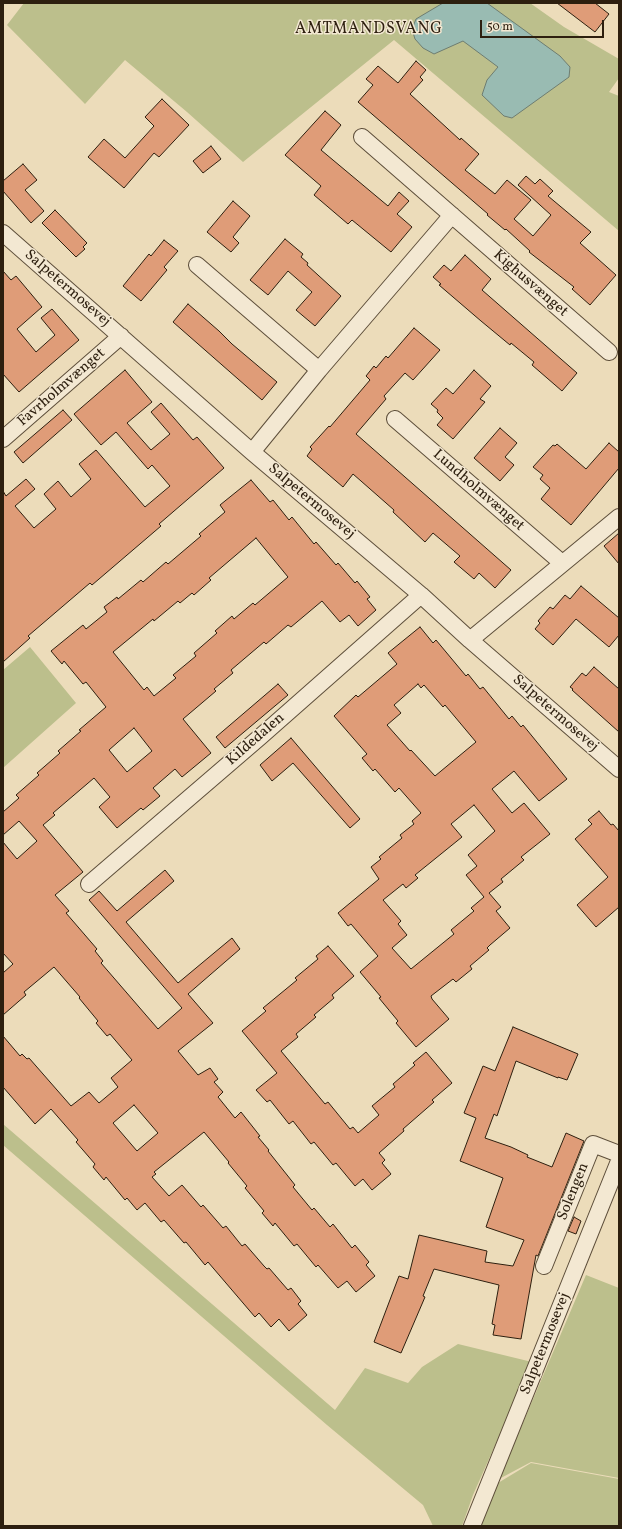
<!DOCTYPE html>
<html>
<head>
<meta charset="utf-8">
<style>
	body { margin:0 }
	#map { position:relative; width:622px; height:1529px; overflow:hidden; background:#ecdcba; font-family:Vollkorn,serif }
	canvas { display:block }
	.frame { position:absolute; inset:0; border:4px solid #2d1f0f; pointer-events:none }
	.scale { position:absolute; left:480px; top:20px; width:124px; height:18px; box-sizing:border-box; border:2px solid #2d1f0f; border-top:0; padding-left:5px; font-size:12px; line-height:14px; white-space:nowrap; color:#2d1f0f; -webkit-text-stroke:3px #f3e8d2; paint-order:stroke }
</style>
</head>
<body>
<div id="map">
<canvas width="622" height="1529"></canvas>
<div class="frame"></div>
<div class="scale">50 m</div>
</div>
<script>
const ctx = document.querySelector('canvas').getContext('2d');
ctx.lineJoin = 'round';
function fill(path, color) { ctx.fillStyle = color; ctx.fill(path, 'evenodd'); }
const poly = rows => new Path2D(rows.map(r => 'M' + r).join(''));
function strokePath(path, color, width, dash) { ctx.strokeStyle = color; ctx.lineWidth = width; ctx.lineCap = dash ? 'butt' : 'round'; ctx.setLineDash(dash || []); ctx.stroke(path); }
function label(font, color, halo, rows, align = 'center') {
  ctx.font = font + ' Vollkorn,serif'; ctx.lineWidth = 3; ctx.setLineDash([]); ctx.textBaseline = 'middle'; ctx.strokeStyle = halo; ctx.fillStyle = color; for (const [text, x, y, turn = 0] of rows) {
    ctx.save(); ctx.translate(x, y); ctx.rotate((+turn || 0) * Math.PI / 180); ctx.textAlign = isNaN(turn) ? turn : align; if (halo) ctx.strokeText(text, 0, 0); ctx.fillText(text, 0, 0); ctx.restore();
  }
}
const green = poly([
	[24,3,530,3,564,27,619,59,619,78,609,92,619,96,619,231,394,40,243,162,187,112,125,60,85,104,7,25],
	[30,647,76,703,3,768,3,670],
	[3,1124,335,1410,365,1368,408,1383,422,1367,458,1344,532,1362,473,1495,462,1526,433,1526,423,1505,327,1425,3,1145],
	[586,1275,619,1288,619,1478,531,1462,499,1479],
	[531,1463,619,1479,619,1526,481,1526,498,1483]
]);
const water = poly([
	[443,3,487,3,560,56,570,67,569,77,512,118,504,116,482,95,487,80,498,67,463,41,434,54,423,48,415,39,412,29,416,19,443,3]
]);
const building = poly([
	[557,3,595,3,609,14,595,32,557,3],
	[416,61,426,70,420,77,423,80,410,94,460,140,461,138,479,154,465,170,495,194,507,180,531,200,514,219,533,236,551,215,518,185,526,176,535,184,540,179,553,191,548,196,591,232,580,243,616,275,590,305,572,289,574,287,529,252,530,251,506,229,505,230,487,215,488,214,358,102,373,85,366,79,378,66,398,83,416,61],
	[162,99,189,125,159,157,154,153,124,188,88,157,104,139,125,158,154,126,145,117,162,99],
	[325,111,341,125,321,150,388,206,399,192,409,201,397,214,412,227,391,252,352,220,348,224,314,195,321,186,285,155,325,111],
	[211,146,221,159,203,173,193,161,211,146],
	[23,164,37,180,25,190,44,211,31,223,3,191,3,181,23,164],
	[233,201,250,216,233,237,239,243,231,252,207,232,233,201],
	[55,210,87,243,83,247,85,249,76,257,42,223,55,210],
	[285,239,303,254,301,257,308,263,307,265,341,296,315,326,296,310,312,292,288,271,268,295,250,280,285,239],
	[164,240,178,251,164,267,167,270,141,301,123,286,149,254,151,256,164,240],
	[465,255,491,279,482,290,577,373,562,391,532,365,534,362,511,343,510,345,481,321,439,285,441,284,433,277,444,265,451,271,465,255],
	[3,271,11,280,16,276,42,307,17,329,36,352,55,335,41,318,52,309,79,340,19,392,3,374,3,271],
	[188,304,219,331,232,344,277,382,262,400,173,322,188,304],
	[414,328,440,350,413,380,405,373,384,396,386,399,356,434,511,570,495,588,479,573,474,579,454,562,460,556,433,533,425,542,393,512,394,510,353,474,343,487,307,456,312,449,310,447,329,426,330,427,370,380,366,376,374,366,376,368,386,356,388,358,414,328],
	[125,370,152,402,127,423,151,450,170,434,151,412,161,403,193,440,197,437,224,468,159,524,161,526,92,585,90,583,28,636,30,638,3,662,3,491,6,496,26,479,35,489,15,506,34,528,56,509,44,494,58,481,71,497,91,479,79,464,96,450,145,507,170,486,152,465,148,469,116,432,101,445,74,414,125,370],
	[474,370,491,386,480,399,485,402,453,439,437,425,443,418,437,412,438,410,431,404,446,388,453,394,474,370],
	[63,410,72,420,23,463,14,452,63,410],
	[500,428,517,443,505,457,514,465,500,481,474,458,500,428],
	[609,443,619,452,619,468,571,525,541,499,550,488,540,479,543,475,533,467,553,445,555,446,557,444,586,469,609,443],
	[251,480,270,502,273,500,289,520,292,517,314,544,316,542,336,565,338,563,355,583,357,581,370,597,367,599,376,610,358,626,349,615,340,622,322,601,291,627,288,625,266,644,264,642,231,670,233,673,214,689,216,691,183,719,211,753,182,777,175,769,153,788,160,796,143,810,141,808,117,828,99,807,110,797,94,778,53,813,55,815,43,825,83,872,55,895,69,911,66,913,97,949,95,951,103,961,101,963,158,1029,182,1008,89,900,99,891,117,911,165,870,174,881,126,922,178,983,232,938,240,949,188,994,213,1023,178,1051,198,1075,210,1068,218,1079,214,1082,223,1092,218,1097,235,1118,241,1112,260,1136,258,1137,269,1150,268,1151,295,1185,293,1187,312,1210,314,1208,330,1227,333,1224,352,1248,355,1245,369,1262,366,1265,375,1276,356,1292,347,1281,338,1288,318,1265,316,1267,297,1244,294,1246,275,1223,273,1226,262,1213,264,1211,245,1188,247,1186,228,1163,229,1162,204,1132,154,1172,156,1174,152,1177,169,1196,182,1185,201,1207,203,1205,223,1228,226,1226,242,1246,245,1244,264,1266,267,1269,269,1268,288,1290,291,1288,301,1301,298,1304,307,1315,289,1331,279,1319,271,1327,259,1313,255,1317,208,1262,205,1265,186,1242,184,1243,164,1220,161,1222,145,1203,137,1210,127,1198,125,1200,106,1177,104,1180,93,1167,95,1164,76,1142,78,1140,51,1109,35,1124,3,1087,3,1036,20,1056,22,1054,27,1059,29,1058,71,1106,89,1092,99,1103,118,1087,111,1078,132,1060,110,1034,107,1036,96,1023,98,1021,79,998,80,997,54,967,24,992,26,995,3,1015,3,973,13,964,3,953,3,842,17,859,37,841,19,821,3,835,3,812,19,798,16,795,39,775,37,773,60,753,58,751,81,731,79,730,106,707,86,682,83,684,64,661,62,664,51,651,83,625,86,629,107,612,104,607,117,597,118,599,141,580,143,582,166,562,168,564,201,536,199,534,225,512,220,505,251,480],
	[256,538,288,577,255,605,253,603,234,619,232,616,215,631,217,633,194,653,196,656,173,675,176,678,154,696,147,687,144,690,113,652,153,619,154,621,178,601,180,603,192,593,194,595,211,580,209,578,256,538],
	[134,728,152,751,127,772,109,750,134,728],
	[134,1105,158,1133,137,1151,113,1123,134,1105],
	[619,533,619,564,604,546,619,533],
	[581,586,619,618,619,635,609,647,576,619,553,645,535,629,540,623,538,621,550,607,553,609,565,595,570,599,581,586],
	[420,627,433,643,436,640,466,676,468,674,480,689,483,687,509,719,512,716,521,727,523,725,567,779,539,801,514,771,492,789,512,813,524,803,550,834,521,857,524,860,501,879,503,882,489,893,501,907,496,911,510,928,490,945,487,948,489,950,470,966,472,969,456,982,453,979,431,996,432,999,449,1019,416,1047,396,1023,398,1021,379,998,381,997,360,972,378,956,351,924,348,926,338,913,379,879,371,867,381,859,379,857,402,838,400,835,414,824,412,821,421,813,399,788,395,792,375,769,373,771,362,758,367,754,334,716,356,695,358,697,397,664,388,653,420,627],
	[418,684,421,688,424,685,443,707,445,705,476,742,435,776,411,750,410,751,387,725,401,713,394,705,418,684],
	[474,805,495,831,468,855,477,866,466,875,484,897,471,908,474,911,451,930,454,934,411,969,392,948,407,935,398,924,401,921,383,900,403,884,406,888,418,878,415,875,462,837,451,824,474,805],
	[594,667,619,689,619,732,572,690,573,689,570,687,582,673,586,676,594,667],
	[278,684,288,695,225,748,216,737,278,684],
	[291,738,360,819,350,828,293,763,272,781,260,765,291,738],
	[599,811,611,825,613,824,619,831,619,907,596,927,577,905,608,877,575,839,592,824,588,820,599,811],
	[328,946,354,976,332,995,334,998,314,1015,316,1017,296,1034,298,1037,281,1051,325,1104,328,1102,350,1129,353,1127,358,1133,379,1115,372,1106,395,1087,393,1084,415,1065,413,1063,426,1052,452,1083,432,1100,434,1102,403,1129,404,1131,379,1153,385,1160,382,1163,391,1174,372,1190,363,1179,355,1186,336,1163,333,1165,314,1142,311,1144,293,1121,289,1124,270,1100,267,1102,256,1090,277,1073,242,1031,266,1011,263,1008,297,980,295,978,318,959,316,956,328,946],
	[513,1027,578,1054,567,1080,558,1077,558,1078,516,1061,497,1116,494,1114,485,1138,511,1147,528,1155,527,1157,552,1167,566,1133,584,1141,538,1256,536,1255,521,1339,493,1335,495,1325,492,1324,499,1285,434,1269,423,1296,425,1297,401,1353,374,1342,399,1276,408,1279,419,1235,487,1251,485,1262,513,1266,524,1240,486,1227,503,1178,460,1161,476,1118,464,1113,483,1066,495,1071,513,1027],
	[574,1217,581,1221,576,1234,568,1231,574,1217]
]);
const minor = poly([
	[362,137,609,352],
	[3,233,252,452,421,595,470,640,619,769],
	[197,265,319,370],
	[395,419,562,563],
	[3,439,121,336],
	[252,452,319,370,452,215],
	[470,640,619,517],
	[89,884,260,737,421,595],
	[544,1266,593,1144,619,1154],
	[472,1526,619,1161]
]);
const streetNames = [
	["Kighusvænget",530,284,41],
	["Salpetermosevej",67,289,41],
	["Favrholmvænget",62,388,-41],
	["Lundholmvænget",478,491,41],
	["Salpetermosevej",311,502,40],
	["Salpetermosevej",555,714,41],
	["Kildedalen",256,740,-41],
	["Solengen",574,1192,-68],
	["Salpetermosevej",546,1344,-68]
];
const neighbourhoodNames = [
	["AMTMANDSVANG",369,30]
];
fill(green, '#bcbf8c');
fill(water, '#99bbb2');
strokePath(water, '#6e7d71', 1);
fill(building, '#df9c78');
strokePath(building, '#2d1f0f', 1);
strokePath(minor, '#5d4e3a', 18);
strokePath(minor, '#f3e8d2', 16);
label('15px', '#2d1f0f', '#f3e8d2', streetNames);
ctx.letterSpacing = '1px';
label('16px', '#2d1f0f', '#f3e8d2', neighbourhoodNames);
ctx.letterSpacing = '0px';
</script>
</body>
</html>
